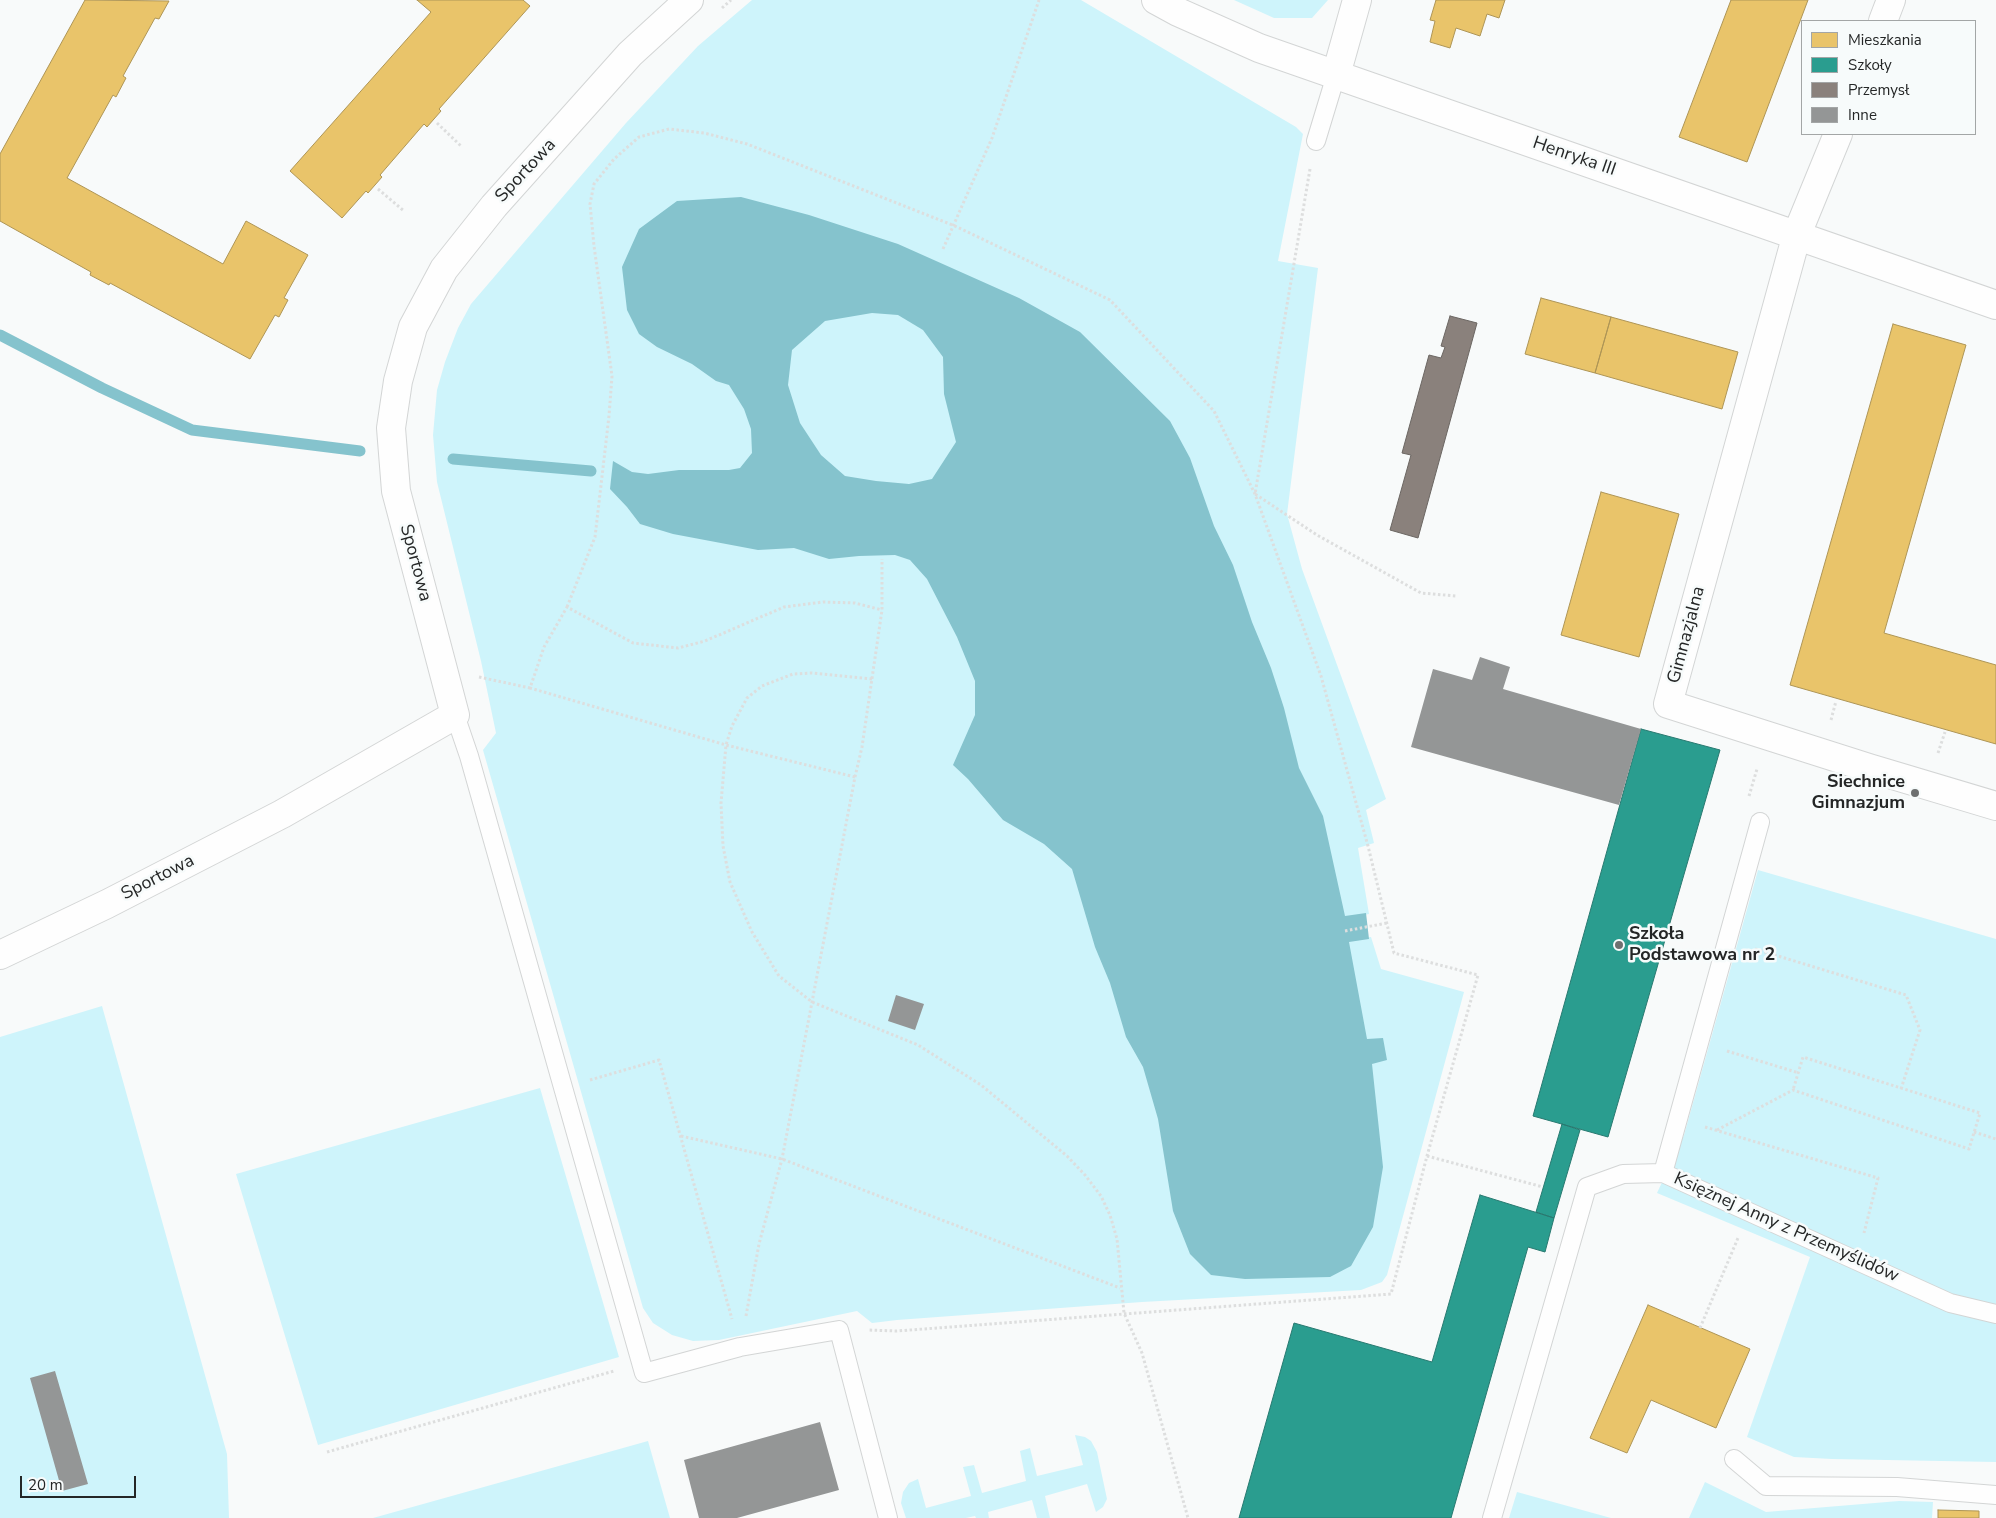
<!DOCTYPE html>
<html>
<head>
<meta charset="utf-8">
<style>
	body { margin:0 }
	#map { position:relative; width:1996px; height:1518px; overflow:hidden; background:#f8fafa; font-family:"Nunito Sans",sans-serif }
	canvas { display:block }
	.legend { position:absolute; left:1801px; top:20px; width:175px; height:115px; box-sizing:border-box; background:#f7fbfb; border:1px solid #a3a6a6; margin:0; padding:6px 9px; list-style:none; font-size:15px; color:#242626 }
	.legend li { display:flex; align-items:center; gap:10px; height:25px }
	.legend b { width:25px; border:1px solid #a3a6a6 }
	.scale { position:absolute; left:20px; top:1476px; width:116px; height:22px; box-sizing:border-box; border:2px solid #242626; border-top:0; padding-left:6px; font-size:15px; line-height:18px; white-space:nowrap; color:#242626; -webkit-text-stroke:4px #f7fbfb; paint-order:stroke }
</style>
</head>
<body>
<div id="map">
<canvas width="1996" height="1518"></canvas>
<ul class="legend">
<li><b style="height:14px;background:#e9c46a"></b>Mieszkania</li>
<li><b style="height:14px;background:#2a9d8f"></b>Szkoły</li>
<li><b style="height:14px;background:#8a817c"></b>Przemysł</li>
<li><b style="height:14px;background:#949696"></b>Inne</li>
</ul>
<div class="scale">20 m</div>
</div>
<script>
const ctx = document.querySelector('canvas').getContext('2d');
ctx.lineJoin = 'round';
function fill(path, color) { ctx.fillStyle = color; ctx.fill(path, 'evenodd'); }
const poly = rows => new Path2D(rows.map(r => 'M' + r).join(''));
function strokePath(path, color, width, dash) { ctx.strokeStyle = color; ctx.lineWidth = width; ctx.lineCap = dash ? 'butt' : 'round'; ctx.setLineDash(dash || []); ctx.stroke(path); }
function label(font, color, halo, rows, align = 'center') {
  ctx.font = font + ' "Nunito Sans",sans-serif'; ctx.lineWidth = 5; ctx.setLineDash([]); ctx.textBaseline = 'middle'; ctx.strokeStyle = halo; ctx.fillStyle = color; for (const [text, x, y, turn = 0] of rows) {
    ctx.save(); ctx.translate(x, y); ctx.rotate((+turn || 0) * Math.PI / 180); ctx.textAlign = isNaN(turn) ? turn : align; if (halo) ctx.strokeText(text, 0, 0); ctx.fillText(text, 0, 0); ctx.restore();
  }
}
const green = poly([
	[752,0,1081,0,1296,127,1303,134,1278,261,1318,268,1287,514,1302,569,1386,799,1366,810,1374,843,1358,848,1369,914,1344,919,1348,939,1371,937,1381,969,1464,992,1387,1275,1382,1282,1361,1290,1142,1302,897,1320,872,1323,857,1311,719,1340,693,1341,672,1335,653,1323,643,1308,483,750,496,733,481,661,437,482,433,435,437,390,445,362,458,328,471,304,626,123,698,46],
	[1234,0,1328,0,1312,18,1274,18],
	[1758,870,1996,939,1996,1462,1832,1459,1794,1457,1747,1437,1810,1257,1657,1193,1684,1135],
	[102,1006,227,1454,229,1518,0,1518,0,1037],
	[540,1088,619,1357,318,1445,236,1174],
	[1075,1435,1085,1437,1091,1441,1097,1452,1107,1499,1103,1507,1096,1512,1087,1484,1045,1496,1050,1518,1037,1518,1032,1500,988,1512,989,1518,976,1518,975,1516,966,1518,906,1518,901,1503,903,1492,909,1483,918,1479,926,1508,971,1496,963,1467,974,1465,982,1493,1026,1481,1020,1451,1030,1448,1037,1476,1083,1465],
	[648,1441,670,1518,373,1518,441,1499],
	[1705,1482,1766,1512,1899,1501,1933,1502,1932,1518,1689,1518],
	[1517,1492,1611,1518,1509,1518]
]);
const water = poly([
	[741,197,809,215,898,244,1019,298,1080,332,1170,421,1190,458,1214,526,1233,565,1252,622,1271,668,1284,708,1299,768,1323,816,1345,916,1366,913,1369,939,1349,942,1367,1039,1383,1038,1387,1060,1372,1064,1383,1167,1373,1227,1351,1266,1330,1277,1245,1279,1211,1275,1190,1254,1173,1211,1158,1119,1143,1067,1126,1037,1110,983,1095,947,1072,869,1044,844,1003,820,968,779,953,765,975,715,975,681,957,637,927,579,910,560,895,555,859,556,829,559,794,548,758,550,673,534,640,524,627,507,610,489,613,461,632,472,648,474,679,470,729,470,740,468,752,453,751,429,744,409,729,385,716,381,692,364,657,347,639,334,627,310,622,267,639,229,677,201],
	[872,313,898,315,923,330,943,357,944,394,956,442,932,479,909,484,876,481,845,476,821,455,800,423,788,385,792,350,825,321]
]);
const homes = poly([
	[85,0,169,1,159,19,155,18,123,76,126,78,116,97,113,95,67,178,223,264,246,221,308,255,284,298,288,300,279,317,275,315,250,359,110,283,109,285,90,275,91,272,0,221,0,154,85,0],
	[417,0,523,0,530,6,439,109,441,111,427,127,424,124,380,175,382,177,368,193,366,191,342,218,290,171,431,12,417,0],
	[1436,0,1505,0,1499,18,1487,14,1480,36,1456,28,1450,48,1430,42,1435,21,1430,20,1436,0],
	[1731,0,1808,0,1747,162,1679,137,1731,0],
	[1541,298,1611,317,1595,373,1525,354,1541,298],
	[1611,317,1738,352,1722,409,1595,373,1611,317],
	[1893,324,1966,345,1884,633,1996,665,1996,744,1790,685,1893,324],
	[1601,492,1679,514,1639,657,1561,635,1601,492],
	[1648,1305,1750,1349,1716,1428,1651,1400,1627,1453,1590,1438,1648,1305],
	[1938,1510,1979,1511,1979,1518,1938,1518,1938,1510]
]);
const schools = poly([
	[1641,729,1720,750,1608,1137,1533,1116,1641,729],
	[1562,1124,1580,1130,1554,1218,1536,1212,1562,1124],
	[1480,1195,1554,1218,1545,1252,1528,1247,1451,1518,1239,1518,1294,1323,1432,1362,1480,1195]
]);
const industry = poly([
	[1450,316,1477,323,1418,538,1390,530,1411,455,1402,453,1429,355,1441,358,1445,347,1441,346,1450,316]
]);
const stream = poly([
	[0,335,102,388,192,430,360,451],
	[453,459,591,471]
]);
const building = poly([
	[1480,657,1510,667,1503,689,1641,729,1619,805,1411,747,1433,669,1472,680],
	[896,995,924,1004,915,1030,888,1021],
	[55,1371,88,1484,62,1491,30,1378],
	[820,1422,839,1490,737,1518,699,1518,684,1460]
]);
const path = poly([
	[722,8,731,0],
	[437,123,461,146],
	[1310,169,1255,494,1317,535,1421,593,1456,596],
	[378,189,404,211],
	[943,249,992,138,1039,0],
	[567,607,595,537,609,416,612,376,594,246,590,204,594,184,614,159,639,137,669,129,704,133,747,144,955,226,1110,300,1214,411,1255,494,1321,676,1368,846,1394,953,1478,975,1427,1156,1391,1294,897,1331,868,1330],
	[479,677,530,688],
	[872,679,812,673,793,674,762,686,747,698,732,726,726,745,721,803,723,846,730,882,752,932,779,976,812,1002,918,1045,981,1085,1067,1156,1085,1175,1101,1196,1110,1215,1117,1239,1124,1313,1142,1353,1188,1518],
	[1831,720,1836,701],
	[1938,753,1945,732],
	[855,777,726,745,530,688,544,647,567,607,633,643,678,648,705,641,784,607,823,602,855,603,882,610],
	[1749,796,1757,769],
	[1345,931,1387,923],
	[1755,949,1906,995,1920,1030,1901,1089],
	[1727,1051,1799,1073],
	[590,1080,659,1060,732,1319],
	[1705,1127,1878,1178,1864,1233],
	[1717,1130,1793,1090,1969,1149,1980,1113,1803,1057,1793,1090],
	[1974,1132,1996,1139],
	[681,1136,782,1159,1120,1288],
	[1427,1156,1543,1187],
	[746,1316,759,1244,782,1159,855,777,862,747,882,610,882,559],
	[1700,1328,1738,1238],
	[327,1452,614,1371]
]);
const lane = poly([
	[1316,141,1336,75],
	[455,715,469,756,644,1373,740,1347,839,1330,888,1518],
	[1663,1173,1760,822],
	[1734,1459,1766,1486,1897,1487,1996,1495],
	[1492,1518,1587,1187,1623,1174,1663,1173,1950,1303,1996,1314]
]);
const street = poly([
	[1156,0,1178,12,1259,48,1996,305],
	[1883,21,1891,0],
	[1336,75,1357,0],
	[1838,134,1797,234,1668,704,1869,768,1996,806],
	[0,955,107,904,282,814,455,715,396,491,391,428,398,381,413,327,444,269,494,206,630,54,689,0]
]);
const markers = [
	[1915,793,5,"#6e7070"],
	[1619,945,5,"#6e7070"]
];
const streetNames = [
	["Henryka III",1574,157,19],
	["Sportowa",526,171,-47],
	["Sportowa",415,563,75],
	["Gimnazjalna",1687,635,-75],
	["Sportowa",158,878,-27],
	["Księżnej Anny z Przemyślidów",1786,1228,24]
];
const poiNames = [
	["Siechnice",1905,783],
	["Gimnazjum",1905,804],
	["Szkoła",1629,935,"left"],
	["Podstawowa nr 2",1629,956,"left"]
];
fill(green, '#cef4fb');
fill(water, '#85c3cd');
fill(homes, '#e9c46a');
strokePath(homes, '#ae9556', 1);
fill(schools, '#2a9d8f');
strokePath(schools, '#287970', 1);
fill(industry, '#8a817c');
strokePath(industry, '#6b6662', 1);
strokePath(stream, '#85c3cd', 11);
fill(building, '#949696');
strokePath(lane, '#d3d5d5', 20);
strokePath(street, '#d3d5d5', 30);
strokePath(path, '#dddede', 3, [2.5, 2.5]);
strokePath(lane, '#fefefe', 18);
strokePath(street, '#fefefe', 28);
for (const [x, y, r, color] of markers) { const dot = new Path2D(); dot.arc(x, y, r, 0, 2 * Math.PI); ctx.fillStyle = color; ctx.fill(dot); strokePath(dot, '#f7fbfb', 2); }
label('18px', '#242626', '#f7fbfb', streetNames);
label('bold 18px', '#242626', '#f7fbfb', poiNames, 'right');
</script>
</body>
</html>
